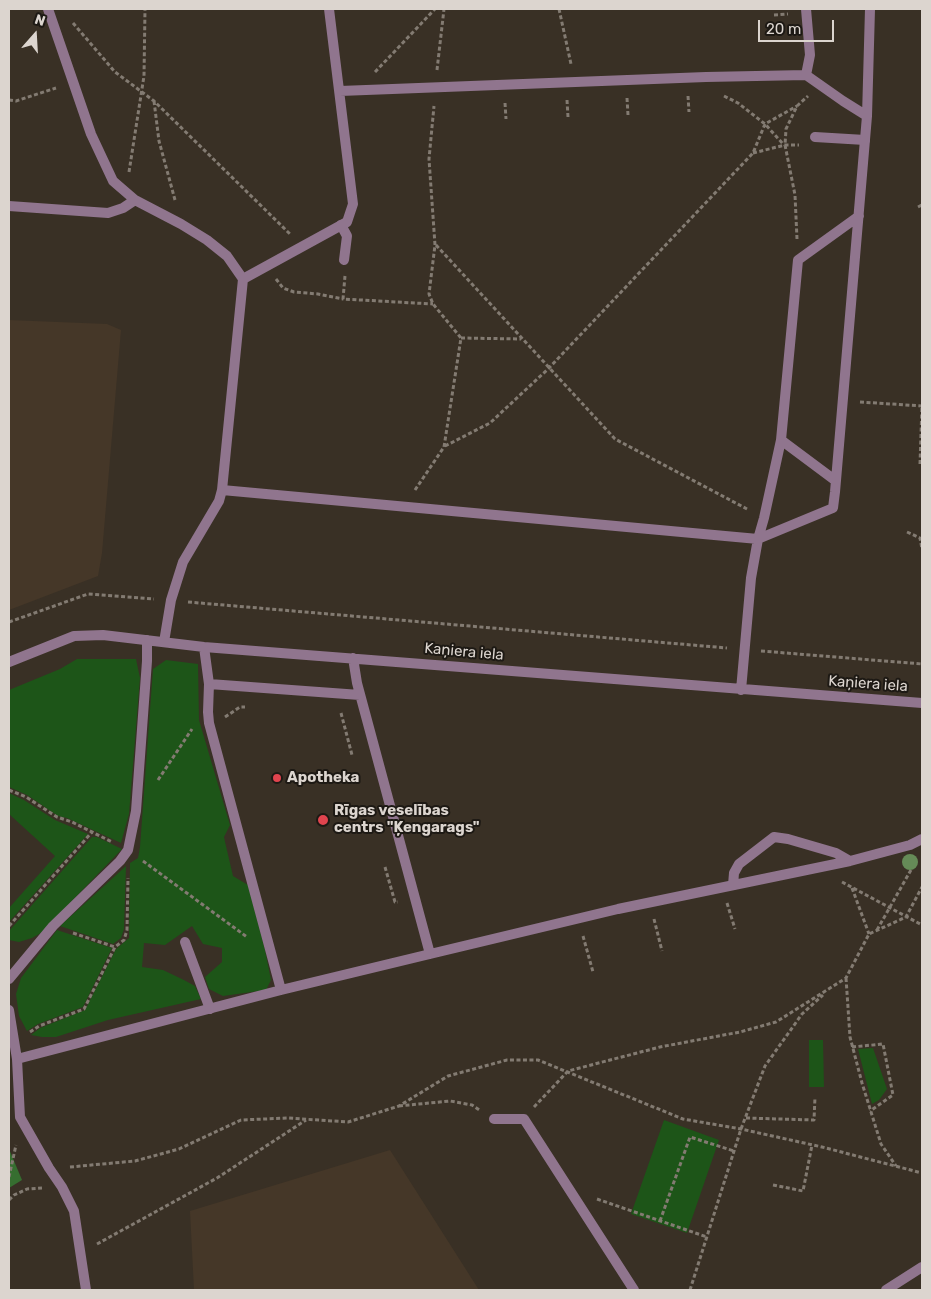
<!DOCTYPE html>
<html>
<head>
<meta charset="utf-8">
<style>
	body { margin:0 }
	#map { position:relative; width:931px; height:1299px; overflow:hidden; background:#393025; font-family:Rubik,sans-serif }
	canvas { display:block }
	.frame { position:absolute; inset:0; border:10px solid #dcd5cf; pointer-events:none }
	.north { position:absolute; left:10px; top:10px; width:50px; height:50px; -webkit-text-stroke:4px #1d1914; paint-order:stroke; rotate:19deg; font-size:14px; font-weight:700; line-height:20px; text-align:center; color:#dcd5cf }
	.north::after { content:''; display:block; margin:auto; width:18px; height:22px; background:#dcd5cf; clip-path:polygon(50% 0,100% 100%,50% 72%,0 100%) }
	.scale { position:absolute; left:758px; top:20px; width:76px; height:22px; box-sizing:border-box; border:2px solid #dcd5cf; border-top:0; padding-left:6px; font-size:15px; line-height:18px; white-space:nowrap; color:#dcd5cf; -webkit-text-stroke:4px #1d1914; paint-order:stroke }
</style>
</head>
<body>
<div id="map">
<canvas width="931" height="1299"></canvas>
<div class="frame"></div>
<div class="north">N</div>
<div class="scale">20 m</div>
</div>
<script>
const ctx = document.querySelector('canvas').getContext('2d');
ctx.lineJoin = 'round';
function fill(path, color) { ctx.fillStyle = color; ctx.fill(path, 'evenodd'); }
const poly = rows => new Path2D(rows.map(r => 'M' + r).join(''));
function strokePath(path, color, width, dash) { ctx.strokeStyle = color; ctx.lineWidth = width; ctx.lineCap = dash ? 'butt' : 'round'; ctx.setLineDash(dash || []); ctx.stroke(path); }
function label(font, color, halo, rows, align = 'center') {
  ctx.font = font + ' Rubik,sans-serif'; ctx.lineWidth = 4; ctx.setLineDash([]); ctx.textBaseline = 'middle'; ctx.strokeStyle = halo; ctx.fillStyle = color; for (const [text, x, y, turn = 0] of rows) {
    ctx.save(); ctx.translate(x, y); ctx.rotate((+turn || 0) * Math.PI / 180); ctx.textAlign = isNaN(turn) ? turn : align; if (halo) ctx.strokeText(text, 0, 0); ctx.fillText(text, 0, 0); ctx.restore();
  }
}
const built = poly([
	[9,320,107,324,121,330,102,553,98,576,9,610],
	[390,1150,479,1290,194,1290,190,1211]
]);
const green = poly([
	[77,659,136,659,140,678,129,814,121,843,67,818,58,816,27,795,9,787,9,690,60,669],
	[166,660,198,664,199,720,230,825,224,837,226,846,233,876,248,885,265,950,271,980,266,990,223,996,209,989,205,977,222,962,222,948,203,944,192,926,165,945,144,943,142,967,163,970,184,980,195,986,201,999,108,1020,56,1037,42,1037,31,1035,40,1028,85,1010,116,949,129,938,130,863,138,858,140,847,153,669],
	[9,793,24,800,55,820,88,834,9,922,9,908,55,856,9,814],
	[92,837,97,837,122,849,41,933,32,938,19,942,9,940,9,931],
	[126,866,124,929,121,938,113,944,60,926],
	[57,930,112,948,83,1007,38,1024,27,1031,19,1016,16,994,21,978],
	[809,1040,823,1040,824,1087,809,1087],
	[873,1048,887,1089,879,1100,872,1104,858,1049],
	[664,1120,719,1140,687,1233,631,1214]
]);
const forest = poly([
	[9,1149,22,1180,9,1188]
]);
const path = poly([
	[559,9,571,64],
	[774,15,788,14],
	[73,23,115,72,154,101,290,234],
	[437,70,444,9],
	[375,72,435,9],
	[688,96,689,112],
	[724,96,738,103,765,124,784,145],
	[627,98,628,115],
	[9,100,16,101,56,88],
	[567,100,568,117],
	[154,101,159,141,175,200],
	[505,103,506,119],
	[753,153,785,145,799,145],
	[129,172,144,76,145,9],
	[918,207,922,205],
	[797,239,795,195,785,145,786,129,797,106,808,96],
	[436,245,615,439,747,509],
	[345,276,343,299,433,304],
	[276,279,283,288,294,292,318,294,343,299],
	[461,338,521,339],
	[860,402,922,406],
	[445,446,490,423,548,369,753,153,765,124,797,106],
	[920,464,922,405],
	[415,490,444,447,461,338,433,304,429,294,435,245,429,159,434,106],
	[907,532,920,538,922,549],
	[188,602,727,648],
	[9,622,88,594,154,599],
	[761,651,922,664],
	[341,713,352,755],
	[225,717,240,707,245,707],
	[158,780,192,729],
	[9,790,26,797,57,817,72,822,112,842],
	[143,861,247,937],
	[385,867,395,902,398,902],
	[842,882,922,925],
	[852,888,869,934],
	[727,903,735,929],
	[654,919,662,951],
	[9,926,92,832],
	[877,930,916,861],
	[73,933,115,947],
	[583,936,593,972],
	[846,978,850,1037,862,1083,881,1144,896,1166],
	[30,1032,39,1026,84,1009,115,947,124,940,127,930,128,878],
	[852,1047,883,1044,893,1095,870,1111],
	[399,1106,450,1101,472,1105,481,1111],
	[534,1107,568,1071,660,1047,740,1032,776,1022,846,978,869,934,906,917,922,887],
	[746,1118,814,1120,815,1097],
	[70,1167,135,1161,179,1149,241,1120,288,1118,348,1122,399,1106,448,1076,507,1060,538,1060,683,1119,741,1129,822,1147,922,1173],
	[9,1177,16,1145],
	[773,1185,803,1191,812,1145],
	[597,1199,707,1237],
	[9,1200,14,1195,27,1189,42,1188],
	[660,1221,690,1137,734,1151],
	[97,1244,217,1178,306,1120],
	[690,1290,741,1129,765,1066,802,1014,823,995]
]);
const lane = poly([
	[815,137,865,140],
	[341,225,347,236,344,260],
	[185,942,210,1009]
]);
const street = poly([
	[48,9,91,134,113,181,135,200,181,224,207,240,227,256,243,279],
	[340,91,706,77,806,75],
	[867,116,870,9],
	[9,206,108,213,123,208,135,200],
	[781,440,836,481],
	[222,490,758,539,764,518,781,440,798,260,859,216],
	[164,642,171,600,183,562,219,501,222,490,243,279,347,222,353,204,329,9],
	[204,647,209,684,208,712,209,723,281,990],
	[353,658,357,683,430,954],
	[9,662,74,636,103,635,204,647,922,703],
	[209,684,360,695],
	[741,690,751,578,758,539,833,508,835,492,867,116,843,101,806,75,810,55,806,9],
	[733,885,734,873,739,864,774,837,788,839,836,853,850,861],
	[9,979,53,926,120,861,128,850,136,811,147,661,147,640],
	[9,1010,17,1059,20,1117,49,1168,62,1187,74,1211,86,1290],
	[17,1059,281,990,430,954,618,909,850,861,910,845,922,839],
	[494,1119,524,1119,634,1290],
	[886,1290,922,1267]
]);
const trees = [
	[910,862]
];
const markers = [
	[277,778,5,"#e0444e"],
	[323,820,6,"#e0444e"]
];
const streetNames = [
	["Kaņiera iela",464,652,5],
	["Kaņiera iela",868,684,4]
];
const poiNames = [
	["Apotheka",287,778],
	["Rīgas veselības",334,811],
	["centrs \"Ķengarags\"",334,828]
];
fill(built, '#453728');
fill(green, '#1d5518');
fill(forest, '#366e30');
strokePath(path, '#837b72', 3, [4, 2.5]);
strokePath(lane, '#90758e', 10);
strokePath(street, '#90758e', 10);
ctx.fillStyle = '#658b57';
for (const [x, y] of trees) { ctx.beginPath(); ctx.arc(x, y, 8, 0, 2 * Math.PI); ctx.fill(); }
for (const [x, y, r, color] of markers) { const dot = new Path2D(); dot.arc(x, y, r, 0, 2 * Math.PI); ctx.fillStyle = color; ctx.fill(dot); strokePath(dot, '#1d1914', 2); }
label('15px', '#dcd5cf', '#1d1914', streetNames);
label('bold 15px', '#dcd5cf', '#1d1914', poiNames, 'left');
</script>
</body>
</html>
